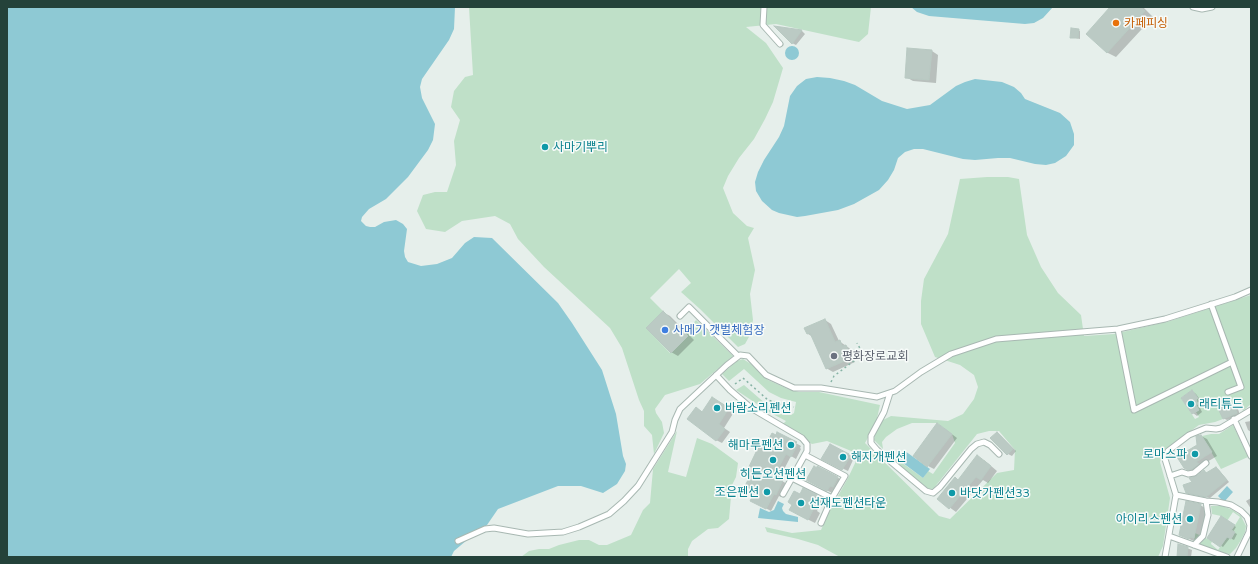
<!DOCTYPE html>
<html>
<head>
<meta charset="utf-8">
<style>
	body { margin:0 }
	#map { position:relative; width:1258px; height:564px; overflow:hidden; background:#e6efeb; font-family:Mulish,sans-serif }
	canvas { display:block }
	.frame { position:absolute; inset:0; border:8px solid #24423a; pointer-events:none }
</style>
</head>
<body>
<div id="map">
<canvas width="1258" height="564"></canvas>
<div class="frame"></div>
</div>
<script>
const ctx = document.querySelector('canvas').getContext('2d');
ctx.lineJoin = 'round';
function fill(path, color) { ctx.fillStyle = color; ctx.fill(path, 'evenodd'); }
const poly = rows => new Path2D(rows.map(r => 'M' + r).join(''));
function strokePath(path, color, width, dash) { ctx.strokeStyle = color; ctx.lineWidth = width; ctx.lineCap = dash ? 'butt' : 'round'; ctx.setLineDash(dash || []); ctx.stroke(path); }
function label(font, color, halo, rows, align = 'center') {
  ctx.font = font + ' Mulish,"Noto Sans KR",sans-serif'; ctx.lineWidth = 3; ctx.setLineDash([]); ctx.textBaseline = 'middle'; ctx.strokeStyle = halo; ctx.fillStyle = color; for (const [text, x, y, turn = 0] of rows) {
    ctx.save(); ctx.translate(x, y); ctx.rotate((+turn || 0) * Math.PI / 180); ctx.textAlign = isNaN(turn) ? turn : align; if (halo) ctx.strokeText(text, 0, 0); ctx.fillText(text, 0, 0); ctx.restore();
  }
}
const green = poly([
	[469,7,871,7,868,34,859,42,776,24,746,27,766,43,783,68,773,102,765,119,754,139,739,158,728,176,723,188,733,213,747,226,754,228,748,238,755,270,750,294,753,320,750,335,745,344,738,347,700,309,681,292,691,283,679,269,650,298,663,311,646,328,670,353,688,336,685,333,696,320,733,356,700,384,665,395,655,409,656,413,662,422,664,433,654,454,652,435,644,426,644,411,639,400,622,348,610,328,544,267,518,239,510,224,495,216,462,221,445,232,426,229,417,211,423,195,435,192,447,192,456,165,454,141,460,120,451,107,454,91,465,77,473,75],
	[987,177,1008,177,1019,179,1027,235,1041,267,1058,293,1081,315,1084,336,1114,334,1170,321,1251,295,1251,404,1243,411,1240,404,1234,406,1233,403,1218,406,1223,419,1215,422,1199,425,1164,450,1160,462,1170,498,1163,546,1158,557,840,557,818,545,798,539,767,532,765,527,792,533,821,530,828,514,848,478,857,459,856,453,827,441,812,444,782,425,786,421,769,412,736,390,744,385,774,411,784,415,791,415,794,413,796,402,781,398,769,392,744,369,729,381,722,374,737,361,743,359,751,364,768,380,788,389,799,392,819,392,880,405,876,423,865,443,939,516,950,519,997,473,1014,470,1015,450,999,431,989,431,977,434,934,488,930,490,891,459,894,457,923,478,928,471,933,474,955,443,952,434,937,423,912,423,897,429,886,437,882,442,883,449,874,440,876,431,883,420,891,416,948,421,963,414,974,399,978,387,974,375,960,365,935,357,921,324,921,301,924,279,948,234,960,179],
	[1192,390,1198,398,1196,400,1198,404,1196,405,1199,410,1196,412,1199,417,1195,419,1181,398],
	[1233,425,1248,457,1221,469,1202,436,1211,434,1219,434],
	[677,431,668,472,686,477,697,438,712,444,738,463,736,477,732,485,729,519,718,528,708,529,692,541,688,549,688,557,521,557,529,551,539,549,549,549,559,545,579,540,589,540,599,545,607,545,631,535,643,510,650,503,653,469],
	[1211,506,1222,506,1233,510,1241,516,1246,526,1245,532,1241,540,1236,548,1230,554,1218,552,1194,542,1195,533,1212,541,1211,544,1218,550,1227,537,1231,539,1235,532,1232,530,1240,517,1233,512,1227,521,1221,516,1212,514]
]);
const water = poly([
	[7,7,455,7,454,29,449,40,422,79,420,87,422,98,435,124,433,140,428,150,408,177,386,199,369,209,362,217,361,221,366,226,370,227,375,227,384,222,396,220,403,224,407,229,404,251,405,257,408,262,421,266,437,264,452,258,465,243,474,237,492,238,558,303,572,323,602,370,616,414,623,456,626,464,625,471,617,484,603,493,581,486,558,486,498,509,487,525,467,540,454,551,451,557,7,557],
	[911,7,1053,7,1043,18,1034,23,1025,24,929,16,917,12],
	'785 53a7 7 0 1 1 14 0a7 7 0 1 1-14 0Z',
	[817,77,830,78,844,81,855,85,882,101,907,109,930,105,956,86,965,82,975,79,1002,82,1014,87,1021,93,1025,99,1060,113,1070,122,1074,134,1074,145,1066,156,1055,163,1046,165,1035,164,1010,158,998,158,975,160,963,159,923,149,914,149,905,152,898,158,894,170,888,180,879,190,854,204,838,210,805,216,797,217,779,213,772,210,762,201,756,191,755,182,758,172,764,160,779,137,784,126,790,96,797,86,806,79],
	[905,451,930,469,923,478,899,460],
	[1227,486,1233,492,1224,502,1218,496],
	[778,501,784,504,782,508,783,511,786,514,798,517,798,522,758,518,760,508,769,512,774,510]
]);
const shadow = poly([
	[1112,7,1143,7,1153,17,1116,57,1108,53,1087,34],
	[777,27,802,31,805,34,796,45,792,43],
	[1078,30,1080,31,1080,39,1071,37],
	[908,49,932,51,938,55,936,83,913,81,906,77],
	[663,312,670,316,694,340,678,356,671,352],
	[825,320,831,324,839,341,852,350,855,356,852,357,855,362,833,372,826,368,813,337,808,334],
	[1192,391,1196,394,1201,401,1199,402,1202,406,1200,408,1202,412,1197,416,1193,413],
	[718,401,734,412,724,428,730,432,722,443,716,440,696,408,703,412],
	[1227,403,1230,405,1233,404,1237,406,1240,415,1227,420,1223,418],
	[1251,421,1251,432,1248,430,1245,422],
	[944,428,957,438,934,469,928,466],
	[778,433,801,446,800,448,801,449,796,459,791,456,779,479,787,484,781,497,779,496,771,511,756,503,757,490,764,450],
	[997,433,1001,436,1016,451,1012,456,1008,454],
	[1201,436,1207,439,1217,456,1202,465,1204,468,1191,472,1185,468,1198,445],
	[831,445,853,457,852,459,853,460,848,471,823,459],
	[984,460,997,471,988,483,983,480,956,512,938,499],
	[818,467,842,480,837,488,835,487,832,493,811,482],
	[1216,468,1219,470,1229,482,1210,498,1190,494,1187,492,1197,477,1204,471,1207,473],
	[800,495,816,496,823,499,817,511,820,513,815,523,797,514,793,505],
	[1251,498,1251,509,1246,501],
	[1200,505,1207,509,1201,541,1196,542,1180,535],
	[1221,517,1236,527,1233,532,1237,534,1234,540,1230,538,1223,547,1208,537],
	[1179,545,1192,550,1191,557,1178,557]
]);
const building = poly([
	[1110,7,1141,7,1145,11,1107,53,1086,34,1110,7],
	[774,26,802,30,792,44,774,26],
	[1071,28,1079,29,1078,38,1070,38,1071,28],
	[907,48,932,50,929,80,905,78,907,48],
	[663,311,688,336,671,353,646,328,663,311],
	[825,319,835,342,840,340,842,346,846,345,849,352,847,354,849,359,826,369,810,333,807,334,804,328,825,319],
	[1192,390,1198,398,1196,400,1198,404,1196,405,1199,410,1192,414,1181,398,1192,390],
	[712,397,729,408,719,424,725,429,716,441,687,419,696,407,702,412,712,397],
	[1227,402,1228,405,1233,403,1237,413,1223,419,1217,406,1227,402],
	[937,423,952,434,927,467,913,456,937,423],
	[777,432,797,442,795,444,797,445,791,457,786,454,774,476,783,480,776,495,774,494,766,509,750,501,755,491,745,486,749,478,745,475,757,450,760,447,764,449,772,433,776,435,777,432],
	[997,432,1013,449,1007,455,990,438,997,432],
	[1201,435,1212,452,1196,462,1199,464,1192,469,1188,470,1184,468,1177,457,1197,445,1196,436,1201,435],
	[830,444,849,454,848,456,850,457,842,470,821,459,830,444],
	[977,455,991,466,981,480,976,477,949,509,937,499,955,477,958,480,977,455],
	[814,466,817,468,817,466,838,477,833,487,830,486,827,491,806,480,814,466],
	[1216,467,1227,480,1206,497,1186,493,1183,485,1192,482,1189,478,1196,476,1204,470,1206,473,1216,467],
	[803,488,817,495,811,507,814,508,808,520,789,510,792,505,788,502,794,491,800,494,803,488],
	[1186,501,1201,504,1194,538,1190,537,1189,539,1179,535,1186,501],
	[1221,516,1235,525,1231,530,1235,532,1231,539,1227,537,1220,547,1207,538,1221,516],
	[1178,544,1188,547,1187,557,1177,557,1178,544]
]);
const path = poly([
	[831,382,834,376,863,354,857,343],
	[735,384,743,378,768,400,782,405,794,407]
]);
const service = poly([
	[764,7,763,25,780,44],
	[1193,7,1202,9,1212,7],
	[1211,304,1241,387,1228,392],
	[680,316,689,307,738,356],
	[1118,329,1134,410,1232,362],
	[716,375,730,390,751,408,802,438,807,444,807,451,783,494],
	[890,393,884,412,871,436,871,443,877,450,926,491,933,493,940,487,971,449,977,444,984,442,990,445,999,454],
	[1234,419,1251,456],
	[805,455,845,476,832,498,821,523],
	[1170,476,1182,472,1188,474,1194,473,1206,463],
	[792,478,832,498],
	[1176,495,1206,501,1218,502,1231,505,1241,511,1247,517,1250,525,1249,532,1237,557],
	[1169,536,1227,557],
	[458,541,485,529,494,528,528,534,563,532,579,527,609,514,624,501,638,486,672,432,675,420,680,409,727,365,740,355,748,356,766,375,794,388,821,388,877,397,895,391,921,372,951,354,996,339,1118,329,1165,319,1235,297,1251,290],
	[1194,545,1203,536,1208,515,1206,501],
	[1165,557,1176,495,1165,459,1168,451,1189,435,1206,428,1216,429,1221,428,1251,410]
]);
const markers = [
	[1116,23,4,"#e8710a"],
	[545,147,4,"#0f9aa8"],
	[665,330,4,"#3f7fe0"],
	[834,356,4,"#6b7280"],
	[1191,404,4,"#0f9aa8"],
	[717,408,4,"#0f9aa8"],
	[791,445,4,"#0f9aa8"],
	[1195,454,4,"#0f9aa8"],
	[843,457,4,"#0f9aa8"],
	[773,460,4,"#0f9aa8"],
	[767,492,4,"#0f9aa8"],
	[952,493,4,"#0f9aa8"],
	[801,503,4,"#0f9aa8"],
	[1190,519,4,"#0f9aa8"]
];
const foodNames = [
	["카페피싱",1124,23]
];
const cultureNames = [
	["사마기뿌리",553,147],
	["래티튜드",1199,404],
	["바람소리펜션",725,408],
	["해마루펜션",783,445,"right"],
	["로마스파",1187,454,"right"],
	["해지개펜션",851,457],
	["히든오션펜션",773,474,"center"],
	["조은펜션",759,492,"right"],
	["바닷가펜션33",960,493],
	["선재도펜션타운",809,503],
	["아이리스펜션",1182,519,"right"]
];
const shopNames = [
	["사메기 갯벌체험장",673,330]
];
const worshipNames = [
	["평화장로교회",842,356]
];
fill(green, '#bfe0c8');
fill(water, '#8ec9d4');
fill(shadow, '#0003');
fill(building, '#bbcac4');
strokePath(building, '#b8c9c2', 1);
strokePath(service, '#a8b8b2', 7);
strokePath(path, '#86b3a5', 1.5, [2, 3]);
strokePath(service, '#fff', 5);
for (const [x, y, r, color] of markers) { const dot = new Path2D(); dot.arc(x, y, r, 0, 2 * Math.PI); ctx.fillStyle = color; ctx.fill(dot); strokePath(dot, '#f7fbf9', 1.5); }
label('12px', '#c56008', '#f7fbf9', foodNames, 'left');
label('12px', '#0d838f', '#f7fbf9', cultureNames, 'left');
label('12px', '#366cbe', '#f7fbf9', shopNames, 'left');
label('12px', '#5b616d', '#f7fbf9', worshipNames, 'left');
</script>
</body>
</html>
